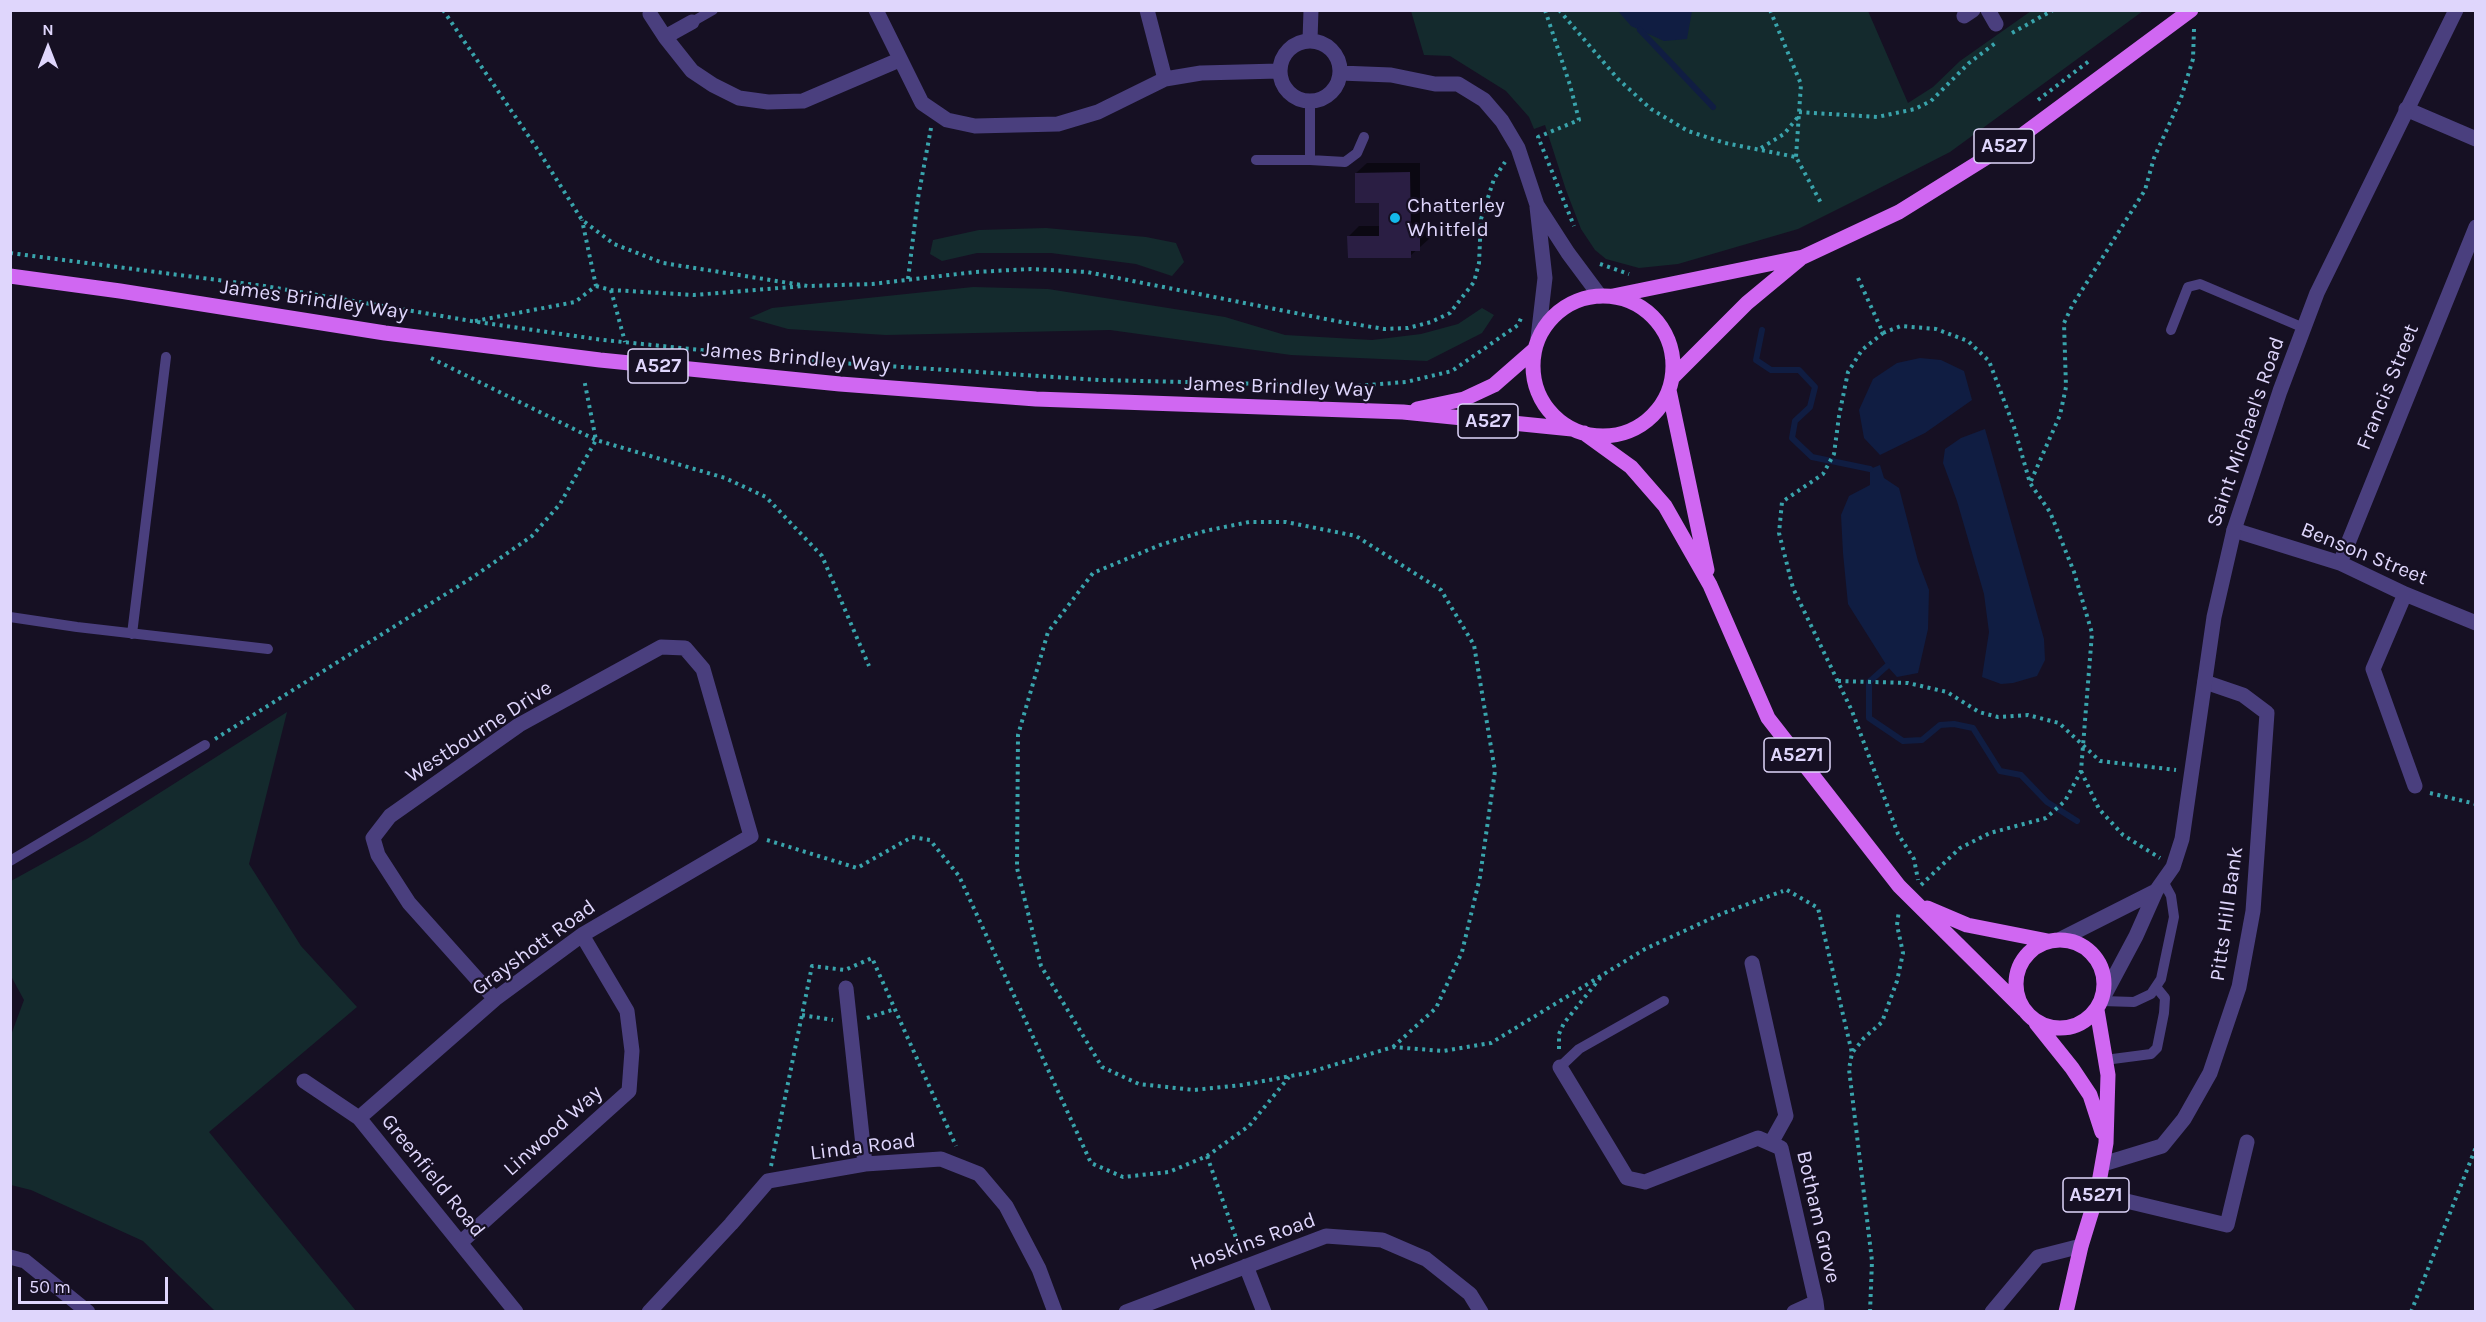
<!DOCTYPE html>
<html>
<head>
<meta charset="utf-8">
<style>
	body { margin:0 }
	#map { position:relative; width:2486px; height:1322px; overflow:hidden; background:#161023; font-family:Karla,sans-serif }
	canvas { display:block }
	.frame { position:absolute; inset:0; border:12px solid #dfd6fc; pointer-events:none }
	.north { position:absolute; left:18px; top:18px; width:60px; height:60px; -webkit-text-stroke:4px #161023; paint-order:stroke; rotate:0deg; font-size:16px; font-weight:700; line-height:24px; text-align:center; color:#dfd6fc }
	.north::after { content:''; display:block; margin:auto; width:21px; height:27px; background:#dfd6fc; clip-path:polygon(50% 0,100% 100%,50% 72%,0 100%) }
	.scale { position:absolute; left:18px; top:1277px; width:150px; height:27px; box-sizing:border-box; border:3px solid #dfd6fc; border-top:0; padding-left:8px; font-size:18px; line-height:21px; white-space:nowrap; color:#dfd6fc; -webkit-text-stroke:4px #161023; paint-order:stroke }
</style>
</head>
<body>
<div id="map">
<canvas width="2486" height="1322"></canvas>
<div class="frame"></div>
<div class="north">N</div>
<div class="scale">50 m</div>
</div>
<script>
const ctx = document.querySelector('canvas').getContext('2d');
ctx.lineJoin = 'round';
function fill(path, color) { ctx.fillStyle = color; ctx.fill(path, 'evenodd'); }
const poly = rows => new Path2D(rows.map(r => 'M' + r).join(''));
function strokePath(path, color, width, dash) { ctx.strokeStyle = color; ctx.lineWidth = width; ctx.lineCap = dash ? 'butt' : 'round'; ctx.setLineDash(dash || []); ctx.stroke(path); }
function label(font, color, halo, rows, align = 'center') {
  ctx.font = font + ' Karla,sans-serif'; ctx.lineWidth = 4.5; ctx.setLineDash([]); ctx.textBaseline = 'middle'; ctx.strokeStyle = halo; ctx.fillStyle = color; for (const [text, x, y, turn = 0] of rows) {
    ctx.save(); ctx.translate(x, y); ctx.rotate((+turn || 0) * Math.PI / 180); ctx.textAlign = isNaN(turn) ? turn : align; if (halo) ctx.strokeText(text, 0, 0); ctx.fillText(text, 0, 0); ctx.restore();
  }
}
const green = poly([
	[1411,11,1868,11,1908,103,1933,87,1960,61,2031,11,2143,11,1950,152,1864,196,1798,229,1678,264,1639,268,1606,259,1595,250,1581,229,1566,190,1545,125,1534,129,1529,117,1506,91,1450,56,1424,55],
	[1046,228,1146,237,1176,243,1184,262,1172,276,1136,264,1051,253,977,253,942,261,930,254,933,240,979,230],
	[973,287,1048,289,1225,317,1285,335,1372,340,1421,334,1458,324,1482,308,1494,315,1482,333,1427,361,1291,355,1110,330,886,335,788,329,749,318,772,308],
	[287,712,249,864,301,946,357,1007,209,1132,356,1311,215,1311,143,1241,31,1190,11,1185,11,1035,24,1000,11,976,11,881,87,839]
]);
const water = poly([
	[1618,11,1692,11,1687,39,1664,41,1631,26],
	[1920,358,1941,360,1964,371,1972,400,1925,433,1880,455,1864,438,1859,410,1873,379,1897,363],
	[1985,429,2044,639,2045,660,2037,676,2013,683,2001,684,1982,677,1989,632,1984,594,1957,501,1943,463,1945,449,1961,438],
	[1880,465,1884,478,1899,488,1918,561,1929,590,1928,629,1918,673,1897,677,1887,666,1848,604,1843,553,1841,515,1849,496,1870,485,1870,469]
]);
const shadow = poly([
	[1367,163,1420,163,1420,224,1429,224,1429,239,1410,256,1349,236,1359,226,1381,226,1381,201,1356,173]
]);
const stream = poly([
	[1640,30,1713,107],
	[1762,330,1756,360,1771,370,1799,370,1815,387,1810,407,1795,421,1792,438,1812,457,1870,469],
	[1887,666,1869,682,1869,718,1903,741,1922,740,1940,725,1954,724,1973,728,2000,771,2021,775,2047,802,2077,821]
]);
const building = poly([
	[1410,172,1411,233,1420,233,1420,251,1411,251,1411,258,1348,258,1347,236,1379,236,1379,203,1355,203,1355,173]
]);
const path = poly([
	[443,10,538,150,582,220,614,244,663,263,808,286,872,284,975,272,1031,269,1087,272,1336,321,1384,329,1408,328,1431,322,1450,313,1474,282,1479,263,1481,219,1494,179,1505,162],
	[1545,10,1570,85,1579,120,1538,137,1574,226],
	[1559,10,1618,79,1651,109,1688,131,1725,143,1796,157,1821,203],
	[1770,10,1801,84,1796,157],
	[2012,33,2053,10],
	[2038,100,2089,61],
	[1799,112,1877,117,1915,109,1931,101,1969,63,1998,41],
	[1761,148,1784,134,1798,117],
	[10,253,264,286,471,321,603,340,741,354],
	[1600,264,1629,274],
	[1858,278,1883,333,1862,350,1848,372,1839,416,1834,454,1823,474,1782,502,1779,533,1793,588,1852,711,1898,834,1914,859,1918,880],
	[908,279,918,198,931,128],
	[596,286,611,290,694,295,804,286],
	[611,290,625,342],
	[475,321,575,302,596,286,582,220],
	[1883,333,1901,326,1936,329,1968,341,1989,361,2014,427,2030,483,2050,512,2074,572,2092,633,2081,771,2065,801,2046,818,1990,833,1960,848,1921,885],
	[431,358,596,440,725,478,766,497,822,556,869,666],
	[796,360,1099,380,1355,386,1406,382,1452,371,1518,325,1522,316],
	[2031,481,2060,415,2066,387,2064,323,2072,306,2145,190,2154,158,2181,98,2193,59,2194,29],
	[1838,681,1908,683,1947,692,1979,712,1998,717,2028,715,2059,723,2100,761,2176,770],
	[215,739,473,577,532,536,560,504,596,440,584,379],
	[2081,771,2099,809,2123,835,2160,858],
	[2430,793,2476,804],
	[767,840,857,868,912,837,930,840,959,876,1091,1163,1123,1177,1169,1172,1207,1156,1249,1126,1289,1077],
	[1787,890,1818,908,1852,1053],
	[802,1015,833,1020],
	[867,1018,895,1009],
	[1393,1047,1436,1008,1462,952,1480,877,1495,771,1474,645,1441,590,1356,536,1286,522,1249,522,1205,531,1160,545,1093,573,1048,632,1018,735,1017,868,1041,966,1102,1067,1139,1084,1194,1090,1242,1085,1307,1073,1393,1047,1443,1051,1491,1043,1645,949,1721,914,1783,891],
	[1559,1049,1559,1034,1564,1023,1601,977],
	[1207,1156,1241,1252],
	[771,1166,812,966,845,970,872,958,956,1146],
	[1870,1312,1872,1261,1849,1069,1852,1053,1864,1038,1882,1022,1897,981,1903,953,1897,925,1899,910],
	[2411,1312,2476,1147]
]);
const service = poly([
	[692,22,713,10],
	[1256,160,1310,160,1310,101],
	[1310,160,1345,162,1357,153,1364,137],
	[2171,330,2188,287,2200,284,2304,328],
	[10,617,77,627,268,649],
	[132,634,166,357],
	[10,861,205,745],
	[2102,1001,2134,1002,2151,994,2161,979,2174,917,2171,896,2163,881],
	[2105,1060,2151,1054,2157,1048,2164,1013,2165,998,2156,987],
	[1560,1067,1579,1049,1664,1001]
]);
const minor = poly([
	[876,10,922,103,947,120,975,126,1058,124,1098,112,1165,79,1201,73,1279,71],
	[1147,10,1165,79],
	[1988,10,1996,24],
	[650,14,665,37,692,71,713,85,739,98,768,102,803,101,899,60],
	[1964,16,1973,10],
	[665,37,692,22],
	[1310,40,1311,10],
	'1280 71a30 30 0 1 1 60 0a30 30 0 1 1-60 0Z',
	[1340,73,1391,75,1435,84,1458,84,1484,100,1502,121,1518,148,1537,205,1568,253,1600,296],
	[2406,109,2476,139],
	[1537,207,1545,278,1538,338],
	[2234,530,2340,563,2405,594,2476,623],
	[2340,563,2476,227],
	[2405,594,2373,669,2415,786],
	[1752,963,1786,1116,1771,1143],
	[846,988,865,1164],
	[1560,1067,1627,1178,1645,1182,1758,1138,1781,1148,1816,1302],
	[304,1081,359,1118,516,1312],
	[359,1118,495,999,582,935,751,836,703,669,685,648,661,647,519,725,390,816,373,838,378,855,409,903,495,999],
	[2103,1164,2162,1146,2184,1119,2210,1073,2239,987,2253,911,2267,713,2243,695,2205,682],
	[2097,1194,2227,1225,2247,1142],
	[460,1243,629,1091,632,1051,627,1011,582,935],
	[10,1257,25,1261,88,1312],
	[1246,1266,1264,1312],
	[649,1312,731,1224,768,1181,865,1164,941,1159,979,1174,1006,1206,1039,1269,1055,1312],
	[1126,1312,1326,1236,1382,1240,1426,1259,1470,1294,1481,1312],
	[1794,1312,1816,1302,1817,1310]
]);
const tertiary = poly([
	[2061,939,2156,891],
	[2104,996,2136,936,2156,891,2173,867,2182,839,2214,617,2234,530,2280,391,2317,293,2456,10],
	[1992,1312,2038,1257,2081,1246]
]);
const primary = poly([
	[10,276,120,291,385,333,600,360,840,384,1036,399,1403,412,1572,429],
	'1533 366a70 70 0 1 1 140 0a70 70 0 1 1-140 0Z',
	[1613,296,1803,257,1899,212,2021,136,2191,10],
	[1673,377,1747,303,1800,259],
	[1669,390,1707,570],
	[1417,409,1464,399,1494,385,1534,350],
	[1584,433,1631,467,1665,506,1710,585,1768,718,1899,886,2024,1010],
	[1927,908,1967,925,2048,941],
	'2016 984a44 44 0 1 1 88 0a44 44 0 1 1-88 0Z',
	[2036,1023,2072,1068,2090,1095,2102,1132],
	[2066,1312,2081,1246,2097,1194,2106,1143,2108,1075,2097,1010]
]);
const markers = [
	[1395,218,6,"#14b9ea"]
];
const shields = [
	[2004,146,60],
	[658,366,60],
	[1488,421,60],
	[1797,755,66],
	[2096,1195,66]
];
const shieldNames = [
	["A527",2004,146],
	["A527",658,366],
	["A527",1488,421],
	["A5271",1797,755],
	["A5271",2096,1195]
];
const poiNames = [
	["Chatterley",1407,206],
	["Whitfeld",1407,230]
];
const streetNames = [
	["James Brindley Way",314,300,8],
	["James Brindley Way",796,358,5],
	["James Brindley Way",1279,387,2],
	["Francis Street",2388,387,-68],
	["Saint Michael's Road",2246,432,-71],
	["Benson Street",2364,554,22],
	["Westbourne Drive",479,732,-33],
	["Pitts Hill Bank",2227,914,-82],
	["Grayshott Road",534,948,-36],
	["Linwood Way",553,1131,-42],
	["Linda Road",863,1147,-7],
	["Greenfield Road",433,1176,51],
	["Botham Grove",1818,1217,77],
	["Hoskins Road",1253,1242,-20]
];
fill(green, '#142a2d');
fill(water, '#101d42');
fill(shadow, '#0007');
strokePath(stream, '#101d42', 6);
fill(building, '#2a1e43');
strokePath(path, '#39a4ac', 4, [3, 4.5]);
strokePath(service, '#4a3f7e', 10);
strokePath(minor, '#4a3f7e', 15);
strokePath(tertiary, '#4a3f7e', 15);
strokePath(primary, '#d067f2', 15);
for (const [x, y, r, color] of markers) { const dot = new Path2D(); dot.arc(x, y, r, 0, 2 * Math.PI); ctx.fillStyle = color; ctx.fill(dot); strokePath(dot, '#161023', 2); }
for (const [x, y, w] of shields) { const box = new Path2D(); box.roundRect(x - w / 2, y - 17, w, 34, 4.5); ctx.fillStyle = '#161023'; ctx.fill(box); strokePath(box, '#dfd6fc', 1.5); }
label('bold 20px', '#dfd6fc', null, shieldNames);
label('21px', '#dfd6fc', '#161023', poiNames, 'left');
label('21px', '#dfd6fc', '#161023', streetNames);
</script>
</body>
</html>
